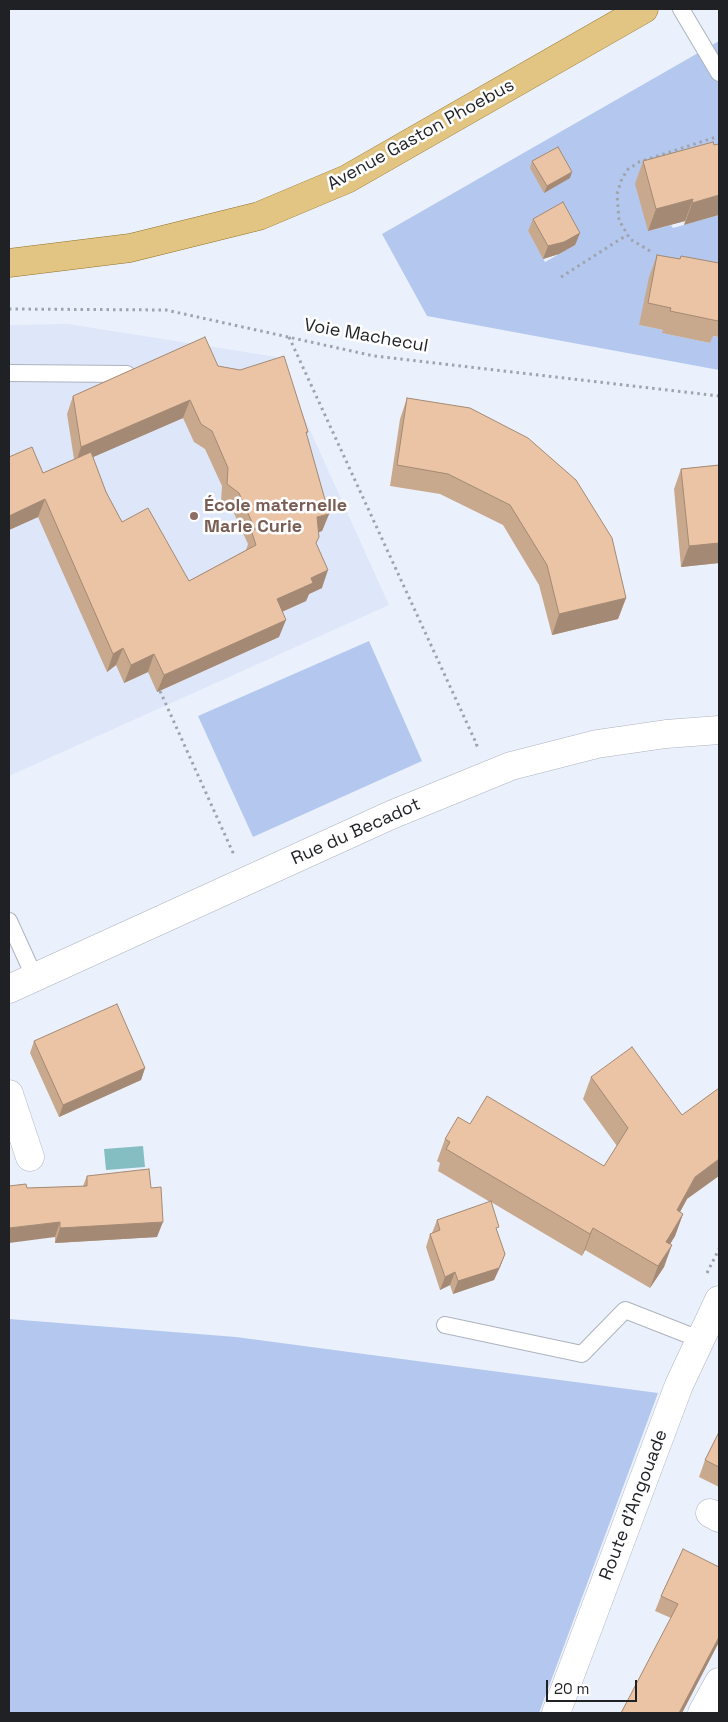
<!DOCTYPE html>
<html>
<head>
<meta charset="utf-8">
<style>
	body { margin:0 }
	#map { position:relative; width:728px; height:1722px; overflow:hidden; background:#ebf1fc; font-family:"Space Grotesk",sans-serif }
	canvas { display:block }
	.frame { position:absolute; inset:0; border:10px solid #1f2125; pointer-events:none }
	.scale { position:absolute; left:546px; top:1680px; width:91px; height:22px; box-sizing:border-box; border:2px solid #1f2125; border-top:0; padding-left:6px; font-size:15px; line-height:18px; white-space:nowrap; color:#1f2125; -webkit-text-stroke:4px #fefefe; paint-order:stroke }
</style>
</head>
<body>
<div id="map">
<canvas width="728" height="1722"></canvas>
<div class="frame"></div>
<div class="scale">20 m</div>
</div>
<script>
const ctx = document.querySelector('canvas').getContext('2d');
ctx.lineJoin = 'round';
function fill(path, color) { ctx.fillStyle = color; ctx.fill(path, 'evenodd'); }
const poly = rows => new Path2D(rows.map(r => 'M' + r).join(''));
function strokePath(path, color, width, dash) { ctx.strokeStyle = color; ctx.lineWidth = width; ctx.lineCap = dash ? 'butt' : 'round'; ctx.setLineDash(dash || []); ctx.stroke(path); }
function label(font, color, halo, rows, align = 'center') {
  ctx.font = font + ' "Space Grotesk",sans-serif'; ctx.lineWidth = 5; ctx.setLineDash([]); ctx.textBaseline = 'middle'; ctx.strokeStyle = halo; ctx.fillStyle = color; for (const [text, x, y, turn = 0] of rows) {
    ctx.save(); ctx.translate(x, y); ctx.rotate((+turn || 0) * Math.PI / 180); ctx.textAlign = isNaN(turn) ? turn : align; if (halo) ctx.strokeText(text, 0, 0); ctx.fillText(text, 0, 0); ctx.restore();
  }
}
const built = poly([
	[68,324,277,357,389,605,9,776,9,325]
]);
const green = poly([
	[719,41,719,164,648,231,671,225,673,228,719,215,719,287,639,325,663,330,663,333,710,343,712,336,719,337,719,370,427,316,382,234],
	[528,231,575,245,545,262],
	[369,641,422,761,253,837,198,716],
	[9,1319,236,1337,658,1393,539,1713,9,1713]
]);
const water = poly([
	[143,1146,145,1167,106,1170,104,1149]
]);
const path = poly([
	[650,251,630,239,619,220,617,194,621,181,627,170,639,162,719,136],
	[561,277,627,235],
	[9,309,166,310,374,356,719,396],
	[289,337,477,745,472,747],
	[160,691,234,855],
	[707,1273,719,1249]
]);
const lane = poly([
	[681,9,719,73],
	[9,373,127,374],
	[9,921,34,976],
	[445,1325,582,1354,625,1310,699,1339]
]);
const street = poly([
	[9,989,391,815,511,766,597,744,666,734,719,730],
	[9,1094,30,1157],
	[710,1513,719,1518],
	[556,1713,679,1385,719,1300],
	[702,1713,719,1682]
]);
const primary = poly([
	[9,263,130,248,259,216,347,179,644,9]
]);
const wall = poly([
	[714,145,684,225,685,221,648,231,635,184,643,161],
	[532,161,570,178,544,193,530,168],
	[533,219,580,233,575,245,559,254,543,259,528,231],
	[657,255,679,259,681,256,719,263,719,337,713,336,710,343,662,333,663,330,639,325,649,277],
	[218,366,308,432,306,435,329,514,322,531,319,532,316,544,322,588,309,594,306,601,282,612,279,637,157,692,148,672,124,683,116,665,107,672,38,517,9,530,9,457,43,473,74,459,67,414,73,396],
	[183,418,194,442,205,449,222,486,221,502,233,511,248,544,246,550,189,581,122,522,106,492,93,457],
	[407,398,626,598,618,619,552,635,539,585,503,525,440,494,390,486,400,419],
	[719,465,719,563,681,567,674,489,681,469],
	[34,1041,145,1068,141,1080,59,1117,30,1053],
	[591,1077,687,1199,680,1212,683,1214,675,1236,670,1244,664,1267,650,1288,585,1250,582,1256,491,1202,497,1232,505,1254,500,1267,494,1280,453,1294,450,1285,440,1290,426,1247,430,1234,432,1233,437,1220,490,1202,438,1171,440,1163,437,1161,445,1139,470,1124,604,1166,617,1146,583,1099],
	[87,1176,151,1188,157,1237,55,1243,55,1237,27,1188,83,1186],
	[719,1432,719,1487,699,1477,705,1460],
	[683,1549,719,1642,682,1713,621,1713,671,1618,655,1611,661,1596]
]);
const shadedWall = poly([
	[572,172,570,178,544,193,547,186],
	[719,195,719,215,684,225,692,203],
	[693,199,685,221,648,231,656,209],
	[580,233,575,245,559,254,543,259,548,246],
	[190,400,183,418,75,465,81,447],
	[45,499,38,517,9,530,9,516],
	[329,514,322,531,311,535,317,517],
	[719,543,719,563,681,567,689,546],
	[328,570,322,588,309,594,306,601,270,617,277,599,311,578],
	[626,598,618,619,552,635,559,614],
	[286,620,279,637,157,692,164,675],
	[123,648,116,665,107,672,113,654],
	[154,654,148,672,124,683,131,665],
	[145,1068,141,1080,59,1117,63,1105],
	[719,1159,719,1176,687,1199,669,1232,677,1210,695,1177],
	[683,1214,675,1236,658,1264,666,1242],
	[60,1222,55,1237,9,1243,9,1228],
	[163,1222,157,1237,55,1243,60,1228],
	[593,1228,585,1250,582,1256,590,1234],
	[672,1245,664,1267,650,1288,658,1266],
	[505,1254,500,1267,494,1280,453,1294,458,1281],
	[455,1272,450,1285,440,1290,445,1277],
	[719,1637,719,1642,682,1713,679,1713]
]);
const building = poly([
	[713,142,714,145,719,144,719,195,692,203,693,199,656,209,643,161,713,142],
	[558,147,572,172,547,186,532,161,558,147],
	[563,202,580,233,564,242,548,246,533,219,563,202],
	[657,255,680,259,681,256,719,263,719,317,718,321,670,311,671,308,648,303,657,255],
	[205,337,218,366,240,370,284,356,308,432,306,432,329,514,317,517,319,537,316,543,328,570,311,578,313,583,277,599,286,620,164,675,154,654,131,665,123,648,113,654,45,499,9,516,9,457,32,447,43,473,91,452,106,492,122,522,148,508,189,581,256,545,252,533,255,529,239,493,227,484,228,468,212,431,201,424,190,400,81,447,73,396,205,337],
	[407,398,470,408,528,438,576,480,612,538,626,598,559,614,547,565,510,505,448,474,397,465,407,398],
	[719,465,719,543,689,546,681,469,719,465],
	[117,1004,145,1068,63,1105,34,1041,117,1004],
	[632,1047,682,1115,719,1088,719,1159,695,1177,677,1210,683,1214,666,1242,672,1245,658,1266,593,1228,590,1234,446,1149,450,1142,445,1139,458,1117,470,1124,487,1096,604,1166,628,1128,591,1077,632,1047],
	[149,1169,151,1188,161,1187,163,1222,60,1228,60,1222,9,1228,9,1186,26,1184,27,1188,87,1186,87,1176,149,1169],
	[491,1201,499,1227,496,1228,505,1254,499,1268,458,1281,455,1272,445,1277,430,1234,440,1230,437,1220,491,1201],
	[719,1432,719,1467,705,1460,719,1432],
	[683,1549,719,1567,719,1637,679,1713,621,1713,678,1604,661,1596,683,1549]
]);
const markers = [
	[194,516,5,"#8d6e63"]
];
const streetNames = [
	["Avenue Gaston Phoebus",421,135,-29],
	["Voie Machecul",366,336,10],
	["Rue du Becadot",356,832,-24],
	["Route d'Angouade",634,1505,-69]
];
const educationNames = [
	["École maternelle",204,506],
	["Marie Curie",204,527]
];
fill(built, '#dde7f9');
fill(green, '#b4c8ef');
fill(water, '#85bec2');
strokePath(lane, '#adb3be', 18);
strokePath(street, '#adb3be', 29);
strokePath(primary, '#91732b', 29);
strokePath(path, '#9fa4ac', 3, [2.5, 4]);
strokePath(lane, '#fff', 16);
strokePath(street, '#fff', 28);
strokePath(primary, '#e2c582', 28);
fill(wall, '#c9a98e');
fill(shadedWall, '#a48974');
fill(building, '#eac4a5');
strokePath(building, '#a48974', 1);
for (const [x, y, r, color] of markers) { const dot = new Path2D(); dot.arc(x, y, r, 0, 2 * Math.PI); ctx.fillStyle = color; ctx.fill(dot); strokePath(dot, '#fefefe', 2); }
label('18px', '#1f2125', '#fefefe', streetNames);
label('bold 18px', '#785e54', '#fefefe', educationNames, 'left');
</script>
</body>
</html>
